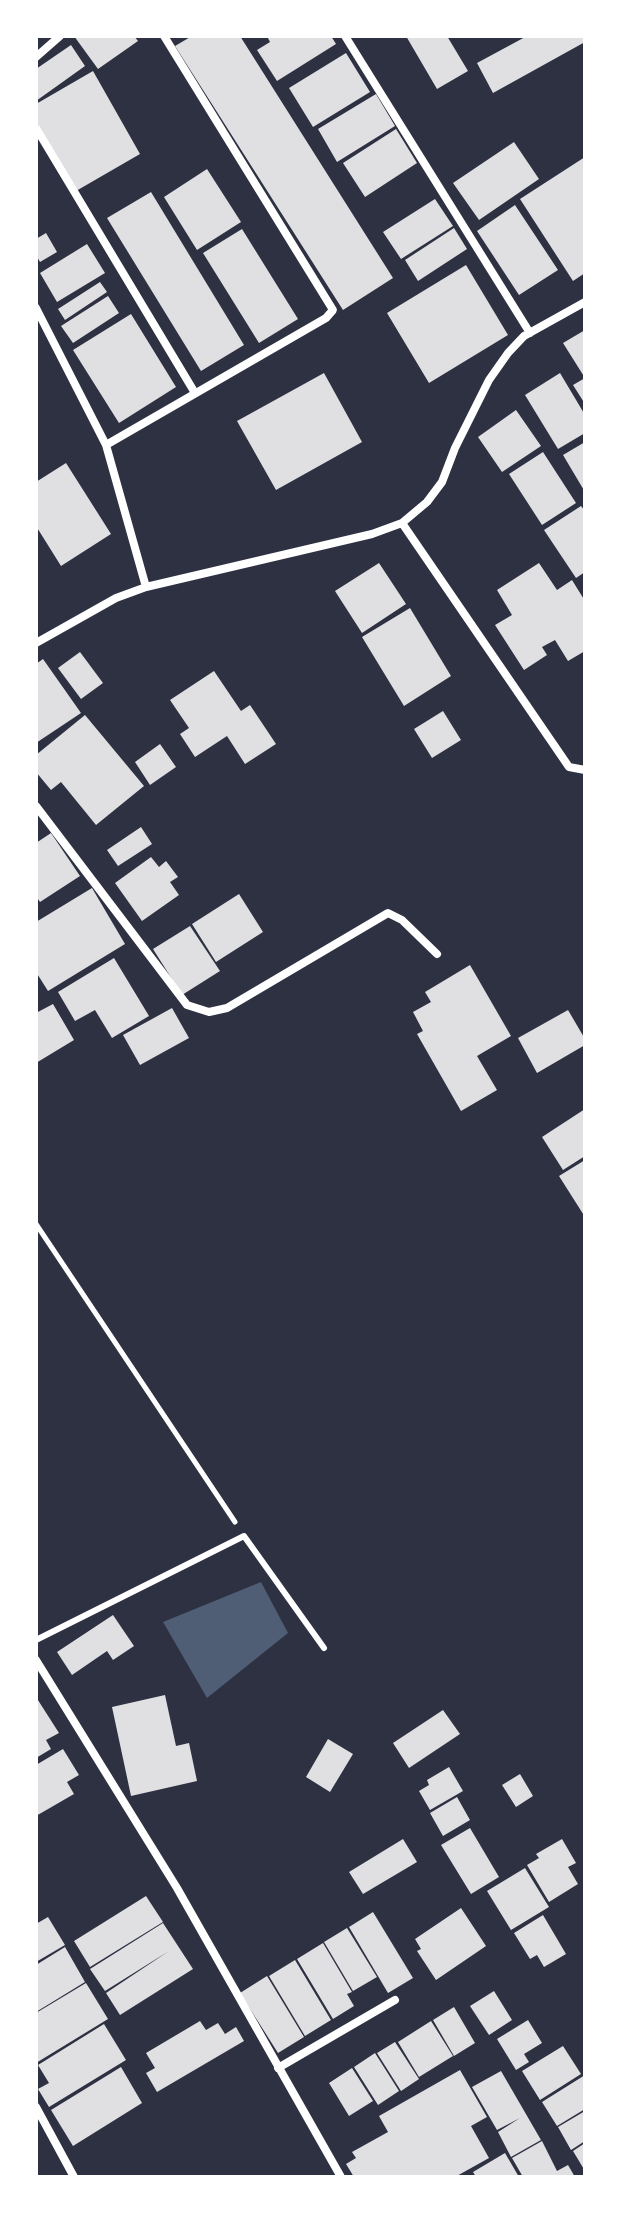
<!DOCTYPE html>
<html>
<head>
<meta charset="utf-8">
<style>
	body { margin:0 }
	#map { position:relative; width:621px; height:2213px; overflow:hidden; background:#2d3142; font-family:Raleway,sans-serif }
	canvas { display:block }
	.frame { position:absolute; inset:0; border:38px solid #fff; pointer-events:none }
</style>
</head>
<body>
<div id="map">
<canvas width="621" height="2213"></canvas>
<div class="frame"></div>
</div>
<script>
const ctx = document.querySelector('canvas').getContext('2d');
ctx.lineJoin = 'round';
function fill(path, color) { ctx.fillStyle = color; ctx.fill(path, 'evenodd'); }
const poly = rows => new Path2D(rows.map(r => 'M' + r).join(''));
function strokePath(path, color, width, dash) { ctx.strokeStyle = color; ctx.lineWidth = width; ctx.lineCap = dash ? 'butt' : 'round'; ctx.setLineDash(dash || []); ctx.stroke(path); }
const water = poly([
	[261,1582,288,1633,207,1698,163,1622]
]);
const building = poly([
	[74,36,134,36,138,41,98,69],
	[192,36,240,36,393,278,343,310,175,46],
	[267,36,331,36,336,44,277,81,257,50,270,42],
	[406,36,447,36,468,71,437,89],
	[527,36,585,36,585,42,493,93,477,63],
	[71,45,85,66,36,101,36,69],
	[346,53,370,92,313,127,289,88],
	[93,71,140,154,76,191,36,121,36,104],
	[376,94,395,126,337,162,318,129],
	[396,129,417,163,365,197,343,163],
	[514,142,539,179,479,220,453,183],
	[585,157,585,273,573,281,520,199],
	[207,169,241,222,197,250,164,197],
	[151,192,244,345,201,371,107,218],
	[435,199,453,226,401,259,383,232],
	[515,205,558,270,519,295,477,231],
	[454,228,467,249,418,281,405,260],
	[242,229,298,319,259,343,203,253],
	[46,233,57,252,40,262,36,255,36,239],
	[87,244,105,273,57,302,40,273],
	[466,265,508,335,429,383,387,313],
	[100,282,107,292,65,320,58,309],
	[108,296,119,313,73,343,61,326],
	[131,314,176,387,119,423,73,350],
	[585,330,585,404,573,385,585,378,563,343],
	[324,373,362,442,276,490,237,421],
	[560,373,585,415,585,433,558,449,525,395],
	[516,410,541,446,502,472,478,437],
	[585,442,585,492,563,455],
	[543,452,576,503,542,525,509,474],
	[66,463,111,534,61,566,36,526,36,482],
	[581,506,585,511,585,572,576,578,544,530],
	[379,563,406,604,362,633,335,591],
	[539,563,557,590,572,580,585,601,585,651,568,661,555,640,542,647,547,655,524,670,495,625,512,615,497,590],
	[410,608,451,676,404,706,362,637],
	[80,652,103,683,81,699,58,668],
	[43,659,81,713,36,743,36,664],
	[214,671,241,711,250,705,276,744,245,764,227,736,195,757,180,734,189,728,170,700],
	[443,711,461,740,432,758,414,729],
	[85,715,144,786,96,825,61,782,51,790,36,772,36,755],
	[160,744,176,767,150,785,135,762],
	[141,827,152,844,118,866,107,850],
	[51,833,80,876,40,902,36,896,36,843],
	[151,857,159,867,166,861,178,877,170,882,179,895,142,921,115,883],
	[92,888,125,944,48,991,36,972,36,922],
	[239,894,263,932,216,962,192,924],
	[190,926,220,971,182,995,153,949],
	[114,958,149,1016,112,1038,95,1010,75,1021,58,992],
	[470,965,511,1036,477,1056,497,1090,461,1111,417,1034,423,1031,413,1012,431,1002,425,992],
	[53,1004,74,1040,36,1063,36,1013],
	[172,1008,189,1038,140,1065,123,1035],
	[568,1010,585,1039,585,1045,537,1073,518,1038],
	[585,1109,585,1156,563,1170,542,1137],
	[585,1160,585,1217,559,1176],
	[113,1615,134,1646,113,1660,107,1651,72,1675,57,1652],
	[165,1695,176,1746,189,1743,197,1781,131,1796,112,1707],
	[36,1697,59,1733,46,1740,51,1749,36,1758],
	[443,1710,460,1734,409,1768,393,1743],
	[328,1739,353,1754,330,1792,306,1777],
	[63,1749,79,1775,67,1782,74,1794,36,1816,36,1765],
	[449,1767,463,1791,430,1810,419,1791,429,1785,427,1780],
	[520,1774,533,1796,516,1807,502,1785],
	[457,1797,470,1820,443,1836,430,1813],
	[470,1828,499,1877,471,1894,441,1845],
	[403,1839,417,1862,363,1894,349,1872],
	[562,1839,576,1863,568,1867,578,1884,549,1902,527,1865,539,1858,536,1854],
	[525,1868,549,1907,511,1930,487,1891],
	[146,1896,163,1922,90,1967,74,1941],
	[461,1908,486,1946,436,1980,417,1951,421,1949,415,1939],
	[373,1912,413,1978,388,1993,349,1927],
	[543,1915,566,1954,544,1967,537,1955,530,1959,514,1933],
	[48,1917,65,1945,36,1962,36,1924],
	[163,1923,193,1969,120,2015,106,1993,169,1951,105,1991,90,1969],
	[347,1928,377,1977,353,1991,324,1942],
	[323,1943,352,1992,347,1994,354,2006,333,2019,297,1959],
	[65,1947,85,1982,36,2012,36,1965],
	[295,1960,331,2020,305,2036,269,1976],
	[267,1976,304,2037,278,2053,240,1993],
	[86,1983,108,2019,36,2063,36,2013],
	[494,1991,512,2020,489,2035,470,2006],
	[454,2007,475,2043,454,2056,433,2020],
	[528,2020,542,2043,524,2054,529,2062,516,2070,497,2039],
	[200,2021,206,2030,218,2023,225,2034,236,2027,244,2041,157,2092,146,2073,155,2068,146,2053],
	[431,2021,453,2056,419,2077,398,2042],
	[104,2024,126,2060,49,2107,38,2089,49,2083,38,2065],
	[395,2042,419,2079,401,2091,377,2053],
	[563,2046,581,2074,540,2100,522,2071],
	[375,2053,399,2091,378,2105,354,2067],
	[121,2067,142,2103,73,2146,51,2110],
	[352,2068,373,2101,349,2116,329,2083],
	[460,2070,487,2117,471,2126,489,2158,455,2177,354,2177,346,2164,356,2158,352,2152,388,2132,379,2116],
	[501,2071,541,2140,511,2157,498,2132,520,2118,497,2130,472,2087],
	[585,2075,585,2109,557,2126,542,2102],
	[585,2111,585,2141,571,2150,558,2127],
	[542,2141,557,2171,568,2165,575,2177,523,2177,512,2158],
	[585,2143,585,2171,573,2151],
	[505,2153,519,2177,476,2177,473,2172]
]);
const path = poly([
	[36,1224,235,1522]
]);
const service = poly([
	[36,1640,244,1536,324,1648]
]);
const minor = poly([
	[345,36,530,333],
	[36,57,60,36],
	[36,128,195,393],
	[36,308,106,445,146,587],
	[106,445,326,318,333,310,164,36],
	[402,523,569,767,585,770],
	[36,643,116,598,146,587,372,534,402,523,427,502,442,482,455,448,489,380,508,353,524,336,585,302],
	[36,806,187,1005,209,1012,227,1008,388,913,402,920,437,954],
	[36,1660,177,1888,341,2177],
	[278,2068,395,2000],
	[36,2107,74,2177]
]);
fill(water, '#4f5d75');
fill(building, '#e0e0e3');
strokePath(path, '#fff', 5);
strokePath(service, '#fff', 6);
strokePath(minor, '#fff', 8);
</script>
</body>
</html>
